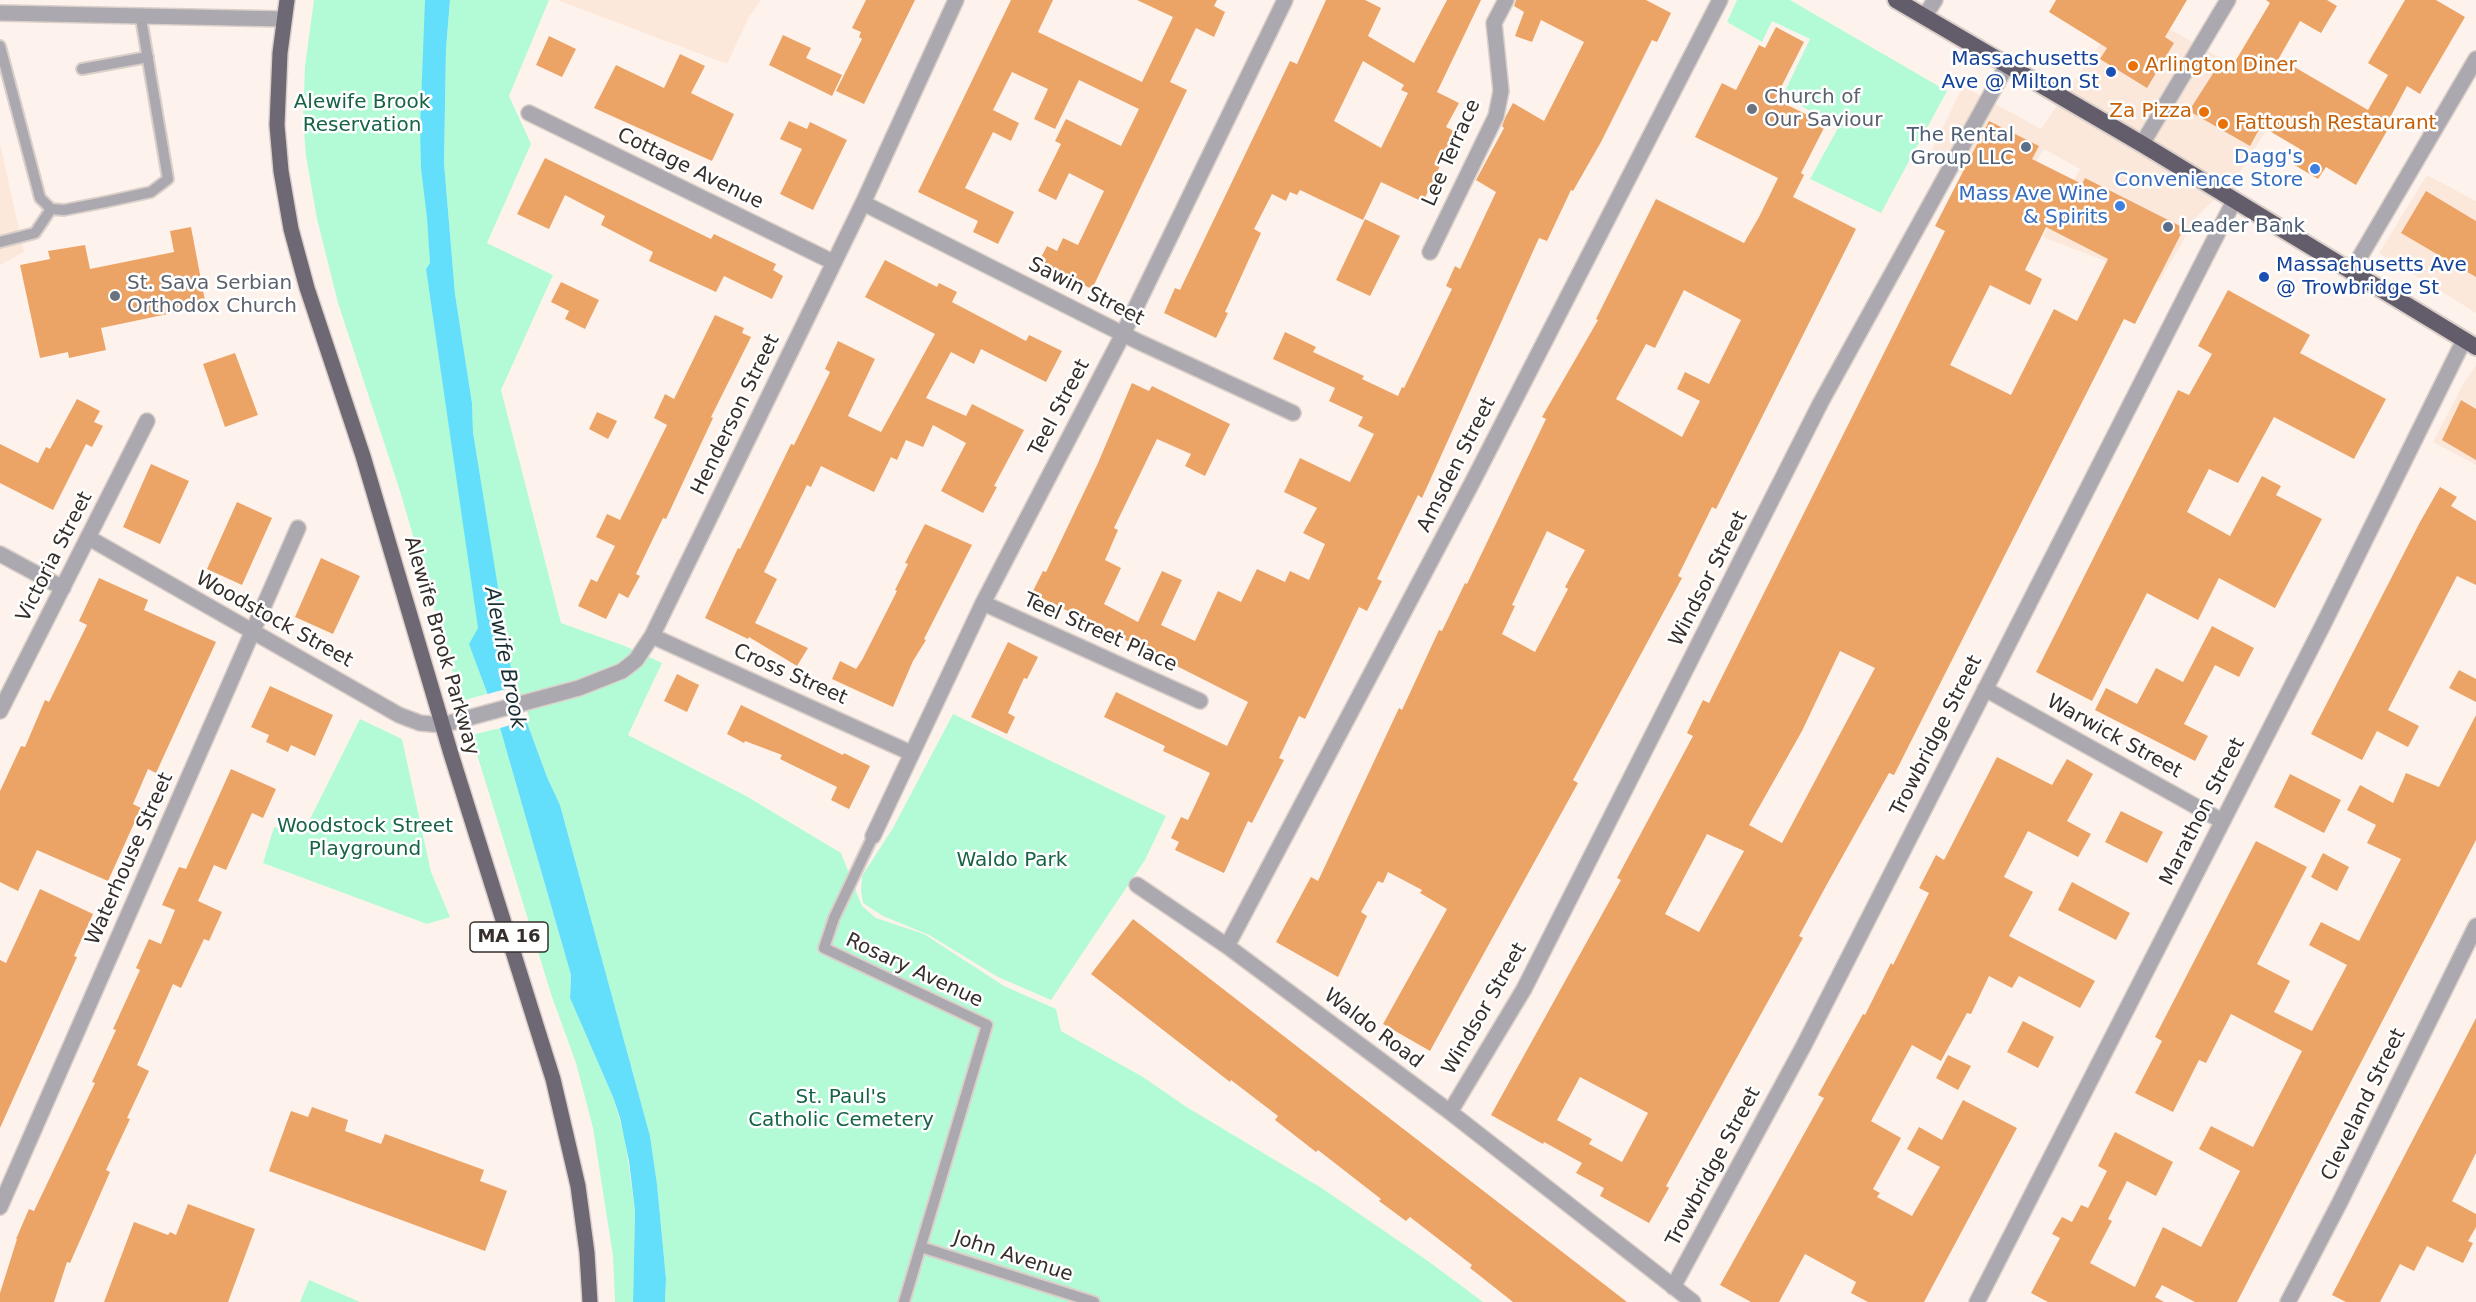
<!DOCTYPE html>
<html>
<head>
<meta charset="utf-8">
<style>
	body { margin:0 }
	canvas { display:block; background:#fef3ec }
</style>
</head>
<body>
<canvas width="2476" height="1302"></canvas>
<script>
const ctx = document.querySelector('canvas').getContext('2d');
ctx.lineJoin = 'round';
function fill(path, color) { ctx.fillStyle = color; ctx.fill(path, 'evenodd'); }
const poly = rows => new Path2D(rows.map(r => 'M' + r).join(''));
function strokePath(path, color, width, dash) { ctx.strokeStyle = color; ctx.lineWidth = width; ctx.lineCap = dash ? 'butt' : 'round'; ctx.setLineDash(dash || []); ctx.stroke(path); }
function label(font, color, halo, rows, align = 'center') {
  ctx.font = font + ' "DejaVu Sans",sans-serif'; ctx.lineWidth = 5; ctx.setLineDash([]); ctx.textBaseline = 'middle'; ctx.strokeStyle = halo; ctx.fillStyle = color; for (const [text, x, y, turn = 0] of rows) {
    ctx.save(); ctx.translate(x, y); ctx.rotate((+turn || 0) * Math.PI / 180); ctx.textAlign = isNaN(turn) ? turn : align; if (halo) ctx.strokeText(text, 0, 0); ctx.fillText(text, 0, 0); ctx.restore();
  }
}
const built = poly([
	[557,0,761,0,749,17,727,64],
	[2127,5,2288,96,2237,177,2197,217,2159,282,2043,237,2080,169,2044,149,2013,199,1929,156,1963,86,2041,129],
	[0,143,24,252,0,265],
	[2427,175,2476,201,2476,313,2379,253],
	[2476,365,2476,465,2433,442,2464,382]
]);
const green = poly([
	[314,0,425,0,430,263,426,269,479,628,470,644,487,694,461,701,400,491,338,303,317,219,306,156,303,119,305,66],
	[450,0,549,0,509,96,531,144,487,243,553,275,501,390,561,623,625,646,662,663,628,735,746,796,841,853,862,906,876,918,924,934,1004,986,1056,1009,1061,1031,1143,1077,1185,1106,1320,1187,1428,1261,1483,1302,665,1302,666,1279,657,1184,650,1136,560,805,547,777,514,687,502,616,473,432,472,403,455,294,444,163,446,49],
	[1737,0,1790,0,1947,91,1881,213,1810,179,1838,128,1783,95,1810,39,1772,21,1762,42,1727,22],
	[953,714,1166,816,1145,860,1051,1000,998,977,929,935,883,916,863,903,861,891,862,876,893,828],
	[360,719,402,739,431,872,450,917,427,924,263,863,274,827,302,835],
	[500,728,571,975,570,998,613,1097,625,1139,635,1211,633,1302,615,1302,613,1256,593,1128,576,1063,552,997,471,735],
	[309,1280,360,1302,300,1302]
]);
const water = poly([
	[425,0,450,0,446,49,444,163,455,294,472,403,473,432,514,687,547,777,560,805,650,1136,657,1184,666,1279,665,1302,633,1302,635,1211,629,1161,620,1118,613,1097,570,998,571,975,500,728,469,644,478,628,426,269,430,263,427,218,421,168,420,128]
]);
const pier = poly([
	[517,686,530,719,497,729,484,695]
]);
const building = poly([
	[866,0,915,0,864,104,836,91,862,39,859,37,861,32,852,28],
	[1011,0,1053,0,1038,32,1142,82,1173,17,1137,0,1217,0,1214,6,1225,12,1214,37,1196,28,1170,82,1187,90,1092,289,1038,263,1047,246,1057,251,1063,238,1078,245,1104,191,1069,173,1056,200,1038,191,1061,144,1055,141,1066,119,1121,146,1139,109,1079,80,1055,129,1034,119,1048,89,1012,72,993,110,1019,123,1011,141,993,132,965,188,1014,212,998,244,973,232,978,221,918,192],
	[1326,0,1365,0,1381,8,1368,36,1414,63,1447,0,1481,0,1437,92,1459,103,1446,127,1456,132,1423,202,1381,182,1363,220,1300,190,1297,195,1290,192,1286,201,1272,194,1254,229,1261,233,1225,312,1228,313,1216,338,1164,313,1175,288,1180,290,1290,61,1297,64],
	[1363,61,1404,85,1401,90,1408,93,1381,148,1334,121],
	[1516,0,1646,0,1671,13,1657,42,1652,40,1601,142,1573,191,1571,190,1547,241,1539,238,1422,498,1418,495,1377,579,1382,581,1367,611,1359,607,1305,719,1299,716,1279,758,1284,760,1252,823,1248,821,1224,873,1175,850,1179,842,1171,838,1181,817,1188,820,1210,773,1163,751,1165,746,1104,717,1116,692,1227,746,1248,702,1032,593,1043,571,1046,572,1098,463,1132,383,1149,391,1152,386,1230,424,1205,476,1185,466,1191,454,1157,439,1114,528,1118,530,1105,560,1121,568,1104,604,1138,622,1162,571,1182,580,1161,625,1195,641,1218,591,1241,602,1257,569,1285,582,1290,571,1309,580,1325,544,1303,533,1317,508,1284,492,1300,458,1350,482,1374,434,1358,426,1363,417,1329,401,1335,388,1273,359,1285,332,1316,347,1313,352,1364,376,1362,379,1398,396,1402,387,1404,388,1452,289,1446,286,1455,266,1460,269,1496,192,1476,180,1504,128,1502,126,1506,116,1513,103,1544,121,1584,42,1541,20,1532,42,1515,36,1524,12,1514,6],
	[2056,0,2187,0,2165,37,2174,43,2147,88,2100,59,2107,48,2049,12],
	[2266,0,2327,0,2337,6,2321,33,2300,21,2279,58,2368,110,2388,75,2368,63,2405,0,2436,0,2465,17,2420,94,2407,86,2385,127,2388,129,2356,185,2326,167,2318,179,2291,163,2300,149,2261,126,2250,146,2189,111,2219,64,2230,70,2270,3],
	[1776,27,1804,42,1775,99,1826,124,1801,173,1804,175,1793,197,1856,229,1716,509,1712,507,1678,576,1682,578,1573,780,1578,783,1430,1051,1383,1024,1447,909,1420,893,1422,890,1388,872,1383,883,1378,881,1361,912,1367,916,1338,977,1276,942,1311,877,1318,881,1399,708,1402,710,1439,630,1442,631,1465,583,1467,584,1546,419,1542,417,1598,320,1596,319,1656,199,1744,243,1759,217,1778,178,1695,137,1722,83,1736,90,1759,45,1765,48],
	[1684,290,1741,320,1709,384,1685,372,1677,389,1700,401,1682,437,1616,399,1646,344,1655,348],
	[1547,531,1585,550,1565,587,1568,589,1535,652,1502,634,1515,606,1512,605],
	[783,35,811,48,806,58,842,75,832,96,769,65],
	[549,36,576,49,562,77,536,65],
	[680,54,705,66,691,93,734,114,712,161,594,108,616,65,664,88],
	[789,121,807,129,810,122,847,140,813,210,780,194,802,149,780,139],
	[1989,121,2039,146,2032,159,2082,184,2085,178,2184,228,2135,324,2124,319,1894,775,1889,773,1826,886,1799,936,1803,938,1666,1186,1669,1188,1649,1223,1600,1196,1604,1188,1576,1173,1582,1163,1544,1142,1543,1144,1491,1115,1621,880,1617,878,1693,736,1687,733,1703,700,1709,703,1945,231,1935,226],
	[2046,227,2108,259,2077,321,2054,309,2011,395,1950,365,1990,285,2030,305,2042,279,2025,270],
	[1840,651,1875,668,1782,843,1749,825,1802,731],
	[1707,834,1744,851,1699,932,1665,914],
	[1580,1077,1648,1113,1622,1162,1589,1144,1592,1139,1557,1120],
	[545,158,711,239,714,234,776,264,773,270,783,276,772,299,724,276,716,292,649,261,653,252,601,225,605,216,565,195,549,229,517,214],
	[2426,191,2476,221,2476,277,2401,233],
	[1365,219,1400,236,1370,296,1336,280],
	[191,227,206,306,101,328,106,350,69,358,68,352,40,358,20,265,50,259,48,251,85,245,90,269,174,252,170,231],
	[885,260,937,287,939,283,957,292,952,302,1026,341,1029,335,1062,351,1046,382,981,349,974,364,951,352,926,398,966,416,972,404,1024,430,994,486,997,487,983,513,941,491,966,443,933,425,923,447,906,440,897,460,891,457,874,492,821,466,811,487,807,485,764,572,777,579,755,623,808,648,797,666,749,637,748,639,705,618,738,548,740,549,791,444,794,445,830,372,825,369,838,341,875,359,848,416,881,432,935,334,865,297],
	[561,282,599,300,585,329,565,319,569,311,551,302],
	[2228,290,2310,335,2300,353,2386,399,2354,459,2274,417,2238,483,2209,469,2187,512,2230,536,2262,476,2281,486,2276,495,2322,519,2275,608,2219,578,2198,620,2147,593,2092,701,2036,672,2178,390,2189,395,2212,354,2198,346],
	[715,315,744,328,742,333,751,337,711,417,713,418,666,519,663,518,636,574,640,576,628,598,619,593,606,619,578,606,591,579,597,582,615,546,596,537,607,514,620,520,667,425,654,418,665,394,674,399],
	[235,353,258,415,225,427,203,364],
	[77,399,100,411,94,422,103,426,92,447,86,444,53,510,0,483,0,444,38,463,46,447,50,449],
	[2461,400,2476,409,2476,460,2442,440],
	[597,412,617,421,608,439,589,429],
	[151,464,189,481,160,544,123,527],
	[2440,487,2457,497,2451,506,2476,521,2476,585,2457,576,2388,710,2419,726,2408,747,2377,731,2362,760,2311,734,2420,522],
	[237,502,272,518,242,585,207,569],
	[925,524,972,545,924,639,926,640,913,661,893,707,832,679,840,661,856,669,862,660,897,591,895,590,908,564,905,563],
	[321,558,360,576,333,634,295,617],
	[99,578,148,600,144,610,216,642,156,773,148,769,133,804,141,808,108,881,37,850,18,891,0,882,0,791,21,746,25,747,45,700,49,702,87,625,79,621],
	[2212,626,2254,648,2239,677,2215,665,2184,724,2208,736,2195,761,2095,710,2106,688,2137,704,2156,668,2183,682],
	[1008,642,1038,657,1027,679,1024,678,1008,713,1015,717,1007,734,971,717],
	[2459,670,2476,679,2476,702,2449,688],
	[677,674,699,685,687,712,664,701],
	[270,686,333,715,315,756,291,745,288,752,266,742,269,735,251,727],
	[741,705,843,755,844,753,870,766,849,809,831,800,837,787,780,759,782,755,745,741,744,743,727,734],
	[2476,715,2476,840,2237,1302,2195,1302,2162,1285,2155,1297,2164,1302,2048,1302,2031,1293,2060,1238,2052,1234,2062,1217,2072,1222,2081,1205,2088,1208,2107,1171,2098,1166,2115,1132,2173,1162,2156,1196,2127,1181,2108,1219,2112,1221,2090,1263,2135,1287,2163,1227,2201,1247,2240,1171,2199,1149,2211,1126,2253,1147,2302,1051,2231,1014,2206,1063,2199,1060,2173,1112,2135,1093,2162,1041,2155,1037,2256,841,2307,867,2257,964,2290,981,2274,1012,2312,1031,2347,965,2309,945,2321,922,2359,941,2401,859,2367,843,2376,825,2347,810,2360,785,2393,803,2406,773,2439,787],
	[1997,757,2052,785,2067,759,2093,774,2067,821,2091,834,2078,857,2028,831,2004,877,2033,892,2009,936,2095,981,2080,1008,2019,976,2012,988,1989,976,1971,1014,1967,1013,1941,1061,1912,1045,1871,1121,1901,1138,1873,1189,1880,1193,1877,1197,1912,1216,1940,1167,1907,1149,1919,1127,1942,1140,1963,1100,2017,1128,1924,1302,1868,1302,1851,1293,1856,1282,1805,1254,1779,1302,1751,1302,1720,1285,1824,1098,1818,1095,1863,1014,1865,1015,1891,963,1893,965,1929,893,1919,888,1936,855,1944,860],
	[231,769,276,789,263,818,252,813,226,870,214,865,198,901,222,912,209,941,204,939,181,988,173,984,137,1065,149,1071,127,1118,130,1119,106,1170,110,1172,85,1229,70,1263,67,1262,54,1302,0,1302,0,1293,17,1239,16,1239,29,1209,34,1211,95,1083,92,1082,116,1030,113,1029,140,970,136,968,149,939,161,944,175,910,162,905,179,867,186,869],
	[2290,774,2341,800,2324,833,2274,807],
	[2121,811,2163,832,2147,863,2105,842],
	[2323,853,2349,867,2337,891,2311,877],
	[2072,882,2130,913,2116,940,2058,910],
	[40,889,93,914,74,956,77,957,0,1128,0,960,6,963],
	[1133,919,1375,1107,1627,1302,1513,1302,1470,1268,1472,1265,1410,1217,1406,1221,1379,1201,1381,1199,1318,1150,1316,1152,1275,1120,1278,1116,1231,1080,1230,1082,1091,974],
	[2476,1018,2476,1153,2452,1201,2476,1214,2476,1227,2468,1241,2473,1243,2463,1263,2427,1246,2414,1271,2400,1264,2380,1302,2346,1302,2332,1295],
	[2023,1021,2054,1037,2038,1068,2007,1052],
	[1948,1055,1971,1066,1958,1090,1936,1078],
	[312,1107,348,1120,345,1131,381,1144,385,1134,484,1170,480,1181,507,1191,485,1251,269,1171,291,1111,308,1117],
	[188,1204,255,1229,228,1302,104,1302,134,1222,168,1235,170,1232,176,1235]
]);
const service = poly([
	[0,46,40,198,51,209,64,210,105,202,151,192,168,179,141,18],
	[82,69,148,57],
	[0,242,35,233,51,209],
	[873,836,834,918,824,948,987,1025,904,1302],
	[921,1247,1094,1302]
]);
const minor = poly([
	[0,13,284,19],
	[1924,17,1935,0],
	[529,113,833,262],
	[2142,144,2228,0],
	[863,203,1137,341,1293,413],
	[1430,252,1496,116,1501,91,1494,23,1506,0],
	[2351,272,2476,59],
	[89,538,399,715,420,723,442,725,579,688,622,671,636,660,652,636,863,203,956,0],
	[0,554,63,588],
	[983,603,1200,701],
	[652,636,911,753],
	[1985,689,2222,821],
	[0,711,147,421],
	[873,836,983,603,1120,340,1285,0],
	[1137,885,1227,946,1450,1112,1693,1302],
	[1227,946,1473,481,1720,0],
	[1450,1112,1524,989,1821,402,2007,65],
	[0,1207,298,528],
	[1673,1287,1803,1047,2234,201],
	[1977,1302,2324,623,2464,340],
	[2288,1302,2340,1202,2476,926]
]);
const primary = poly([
	[287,0,280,53,277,125,281,171,291,229,307,288,363,456,451,754,553,1079,578,1186,587,1253,590,1302]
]);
const trunk = poly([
	[1896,0,2142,144,2476,347]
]);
const markers = [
	[2133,66,6,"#e8710a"],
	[2111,72,6,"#1a4fb4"],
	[1752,109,6,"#6b7280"],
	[2204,112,6,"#e8710a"],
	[2223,124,6,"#e8710a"],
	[2026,147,6,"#5c6f8a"],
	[2315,169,6,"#3f7fe0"],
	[2120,206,6,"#3f7fe0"],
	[2168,227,6,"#5c6f8a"],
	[2264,277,6,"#1a4fb4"],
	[115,296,6,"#6b7280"]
];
const shields = [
	[509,937,78]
];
const shieldNames = [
	["MA 16",509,937]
];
const transitNames = [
	["Massachusetts",2099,60],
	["Ave @ Milton St",2099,83],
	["Massachusetts Ave",2276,266,"left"],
	["@ Trowbridge St",2276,289,"left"]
];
const foodNames = [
	["Arlington Diner",2145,66],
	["Za Pizza",2192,112,"right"],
	["Fattoush Restaurant",2235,124]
];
const worshipNames = [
	["Church of",1764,98],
	["Our Saviour",1764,121],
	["St. Sava Serbian",127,284],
	["Orthodox Church",127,307]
];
const parkNames = [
	["Alewife Brook",362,103],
	["Reservation",362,126],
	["Woodstock Street",365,827],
	["Playground",365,850],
	["Waldo Park",1012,861],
	["St. Paul's",841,1098],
	["Catholic Cemetery",841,1121]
];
const serviceNames = [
	["The Rental",2014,136],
	["Group LLC",2014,159],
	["Leader Bank",2180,227,"left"]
];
const streetNames = [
	["Lee Terrace",1452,153,-66],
	["Cottage Avenue",690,169,26],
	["Sawin Street",1086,292,27],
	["Teel Street",1060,408,-62],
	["Henderson Street",736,415,-64],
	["Amsden Street",1457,465,-63],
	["Victoria Street",55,557,-63],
	["Windsor Street",1709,579,-63],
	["Woodstock Street",274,620,29],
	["Teel Street Place",1100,633,24],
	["Alewife Brook Parkway",441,646,74],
	["Cross Street",790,675,24],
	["Trowbridge Street",1937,736,-63],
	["Warwick Street",2114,737,29],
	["Marathon Street",2203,812,-63],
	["Waterhouse Street",130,859,-66],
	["Rosary Avenue",914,971,25],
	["Windsor Street",1485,1009,-60],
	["Waldo Road",1373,1029,37],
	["Cleveland Street",2364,1105,-64],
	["Trowbridge Street",1714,1167,-62],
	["John Avenue",1013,1257,18]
];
const shopNames = [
	["Dagg's",2303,158],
	["Convenience Store",2303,181],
	["Mass Ave Wine",2108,195],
	["& Spirits",2108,218]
];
const waterNames = [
	["Alewife Brook",504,658,79]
];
fill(built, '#fce8db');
fill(green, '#b3fbd7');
fill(water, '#64dffb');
fill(pier, '#fef3ec');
fill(building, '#eca466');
strokePath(service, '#dad0c9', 14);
strokePath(minor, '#dad0c9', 18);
strokePath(primary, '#dad0c9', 18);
strokePath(trunk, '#dad0c9', 20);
strokePath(service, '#aba8af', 10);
strokePath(minor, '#aba8af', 15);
strokePath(primary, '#6e6875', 15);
strokePath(trunk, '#635c6a', 16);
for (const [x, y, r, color] of markers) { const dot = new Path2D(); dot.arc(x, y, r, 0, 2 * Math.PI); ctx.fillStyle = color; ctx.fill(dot); strokePath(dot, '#fff', 2); }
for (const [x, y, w] of shields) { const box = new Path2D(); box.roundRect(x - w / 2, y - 15, w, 30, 4.5); ctx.fillStyle = '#fff'; ctx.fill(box); strokePath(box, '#352e2a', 1.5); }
label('bold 18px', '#352e2a', null, shieldNames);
label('20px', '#164399', '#fff', transitNames, 'right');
label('20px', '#c56008', '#fff', foodNames, 'left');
label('20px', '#5b616d', '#fff', worshipNames, 'left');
label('20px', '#166346', '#fff', parkNames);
label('20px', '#4e5e75', '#fff', serviceNames, 'right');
label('20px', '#352e2a', '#fff', streetNames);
label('20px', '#366cbe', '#fff', shopNames, 'right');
label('italic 21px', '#182d33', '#fff', waterNames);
</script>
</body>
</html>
